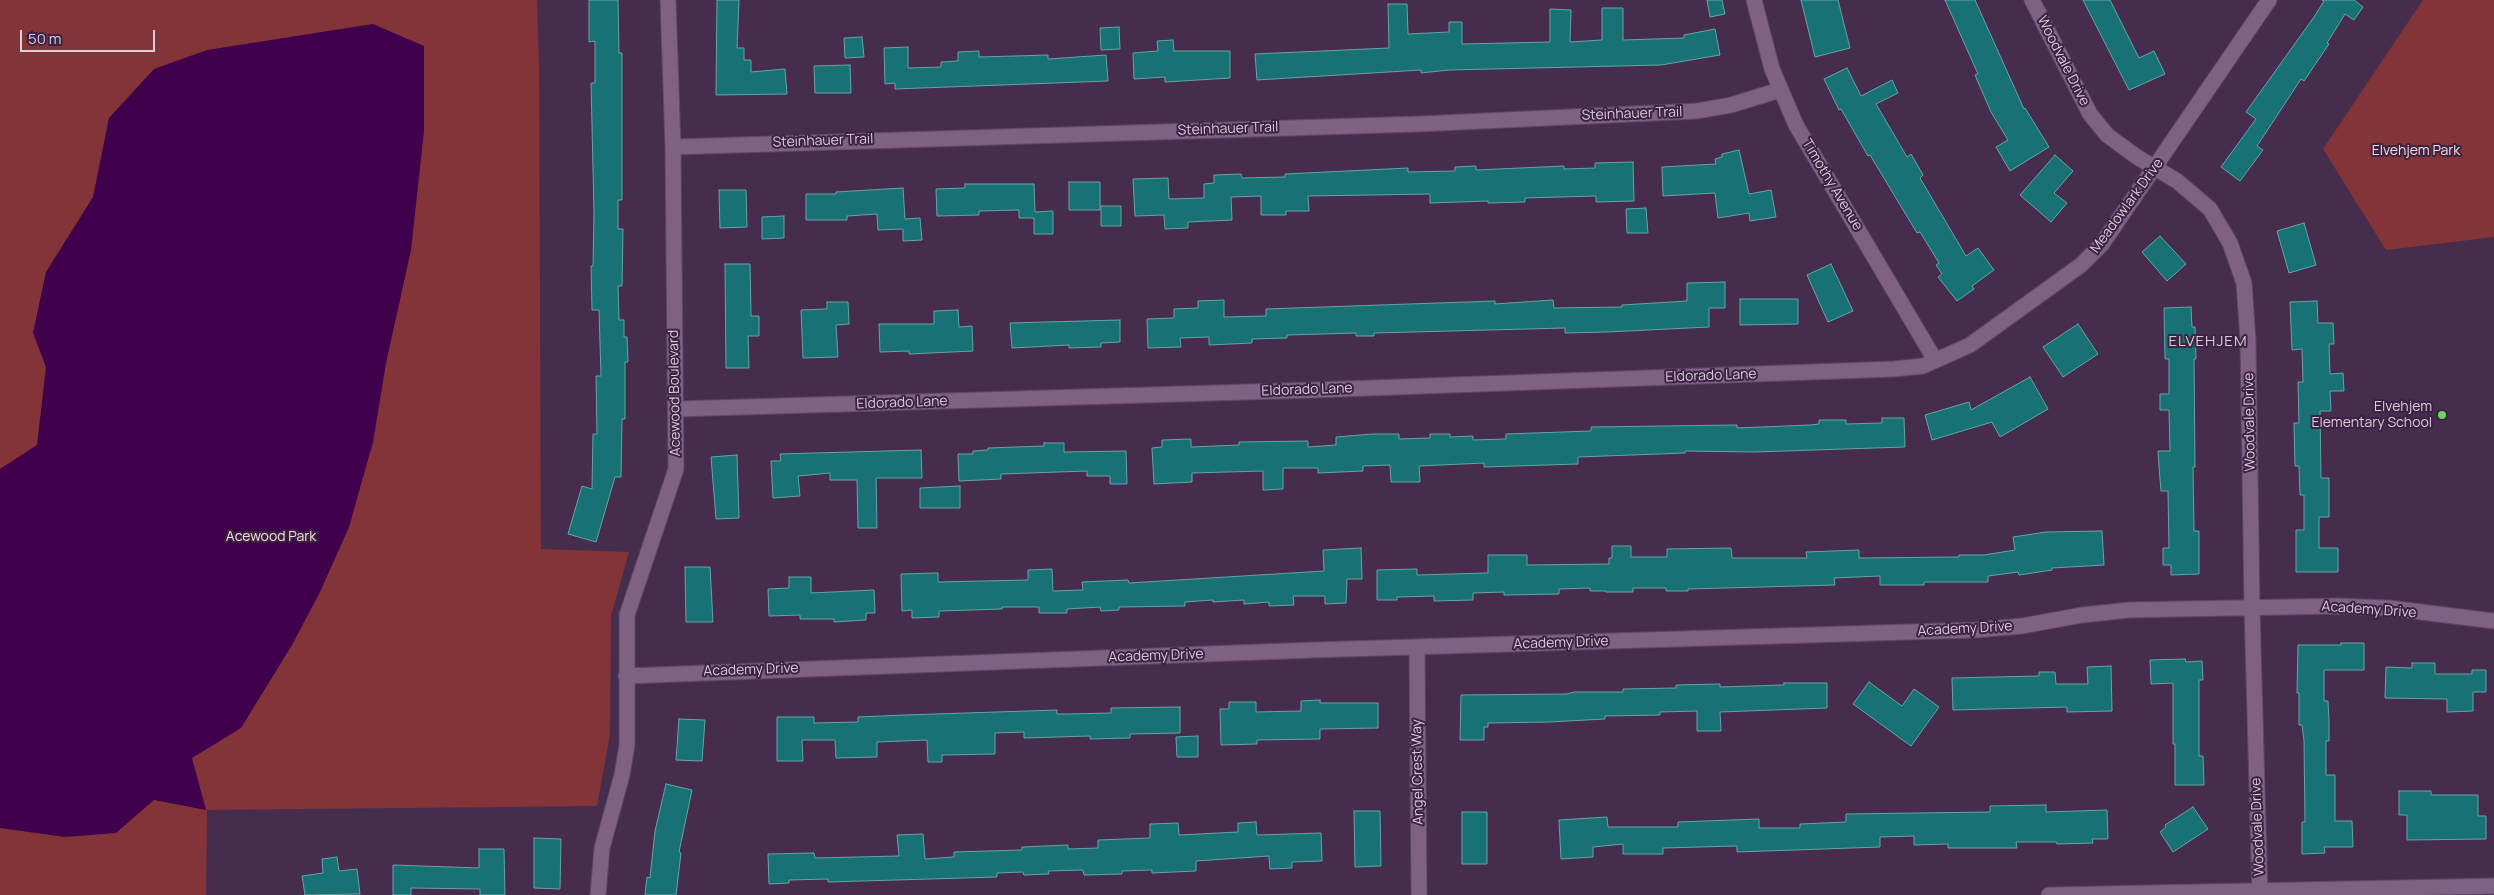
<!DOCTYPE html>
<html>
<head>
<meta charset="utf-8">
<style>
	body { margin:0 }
	#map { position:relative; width:2494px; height:895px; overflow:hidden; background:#472d4d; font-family:Manrope,sans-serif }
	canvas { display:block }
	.scale { position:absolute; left:20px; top:30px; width:135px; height:22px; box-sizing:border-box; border:2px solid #dcccdf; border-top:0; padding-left:6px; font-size:15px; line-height:18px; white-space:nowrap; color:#dcccdf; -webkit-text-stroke:4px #3c2342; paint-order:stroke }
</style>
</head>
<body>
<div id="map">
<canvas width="2494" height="895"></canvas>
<div class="scale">50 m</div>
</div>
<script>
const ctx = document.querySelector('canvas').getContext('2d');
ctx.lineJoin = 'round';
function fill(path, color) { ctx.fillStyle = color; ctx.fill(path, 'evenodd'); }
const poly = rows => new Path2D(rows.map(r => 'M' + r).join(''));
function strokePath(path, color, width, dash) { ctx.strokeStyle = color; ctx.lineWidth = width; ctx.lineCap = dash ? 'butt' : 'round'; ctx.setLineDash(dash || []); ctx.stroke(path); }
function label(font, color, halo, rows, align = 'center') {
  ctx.font = font + ' Manrope,sans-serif'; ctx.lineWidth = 4; ctx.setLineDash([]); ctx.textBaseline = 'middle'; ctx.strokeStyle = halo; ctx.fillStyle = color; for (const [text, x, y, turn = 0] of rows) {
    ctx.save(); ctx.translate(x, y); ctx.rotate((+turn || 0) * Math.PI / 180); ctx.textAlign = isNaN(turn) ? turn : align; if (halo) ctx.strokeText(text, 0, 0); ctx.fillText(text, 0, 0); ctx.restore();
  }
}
const green = poly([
	[0,0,537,0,539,67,541,549,629,552,611,616,610,734,597,806,207,810,206,895,0,895],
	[2423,0,2494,0,2494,237,2386,250,2323,149]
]);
const water = poly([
	[373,24,424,46,424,131,411,250,386,363,373,442,349,527,320,592,292,645,241,728,192,758,206,810,154,800,116,833,65,837,0,828,0,469,37,445,46,367,33,333,46,272,93,197,109,118,154,69,207,50]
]);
const building = poly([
	[589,0,618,0,619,53,622,53,622,200,618,200,618,229,623,229,622,286,618,286,619,320,624,320,624,337,627,337,628,362,625,362,625,419,622,419,621,477,615,477,596,542,568,534,582,486,592,489,593,434,597,434,596,376,601,376,599,310,592,310,591,266,593,266,594,213,591,83,595,83,595,41,589,42,589,0],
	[717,0,739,0,737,48,744,48,744,60,751,60,751,72,785,69,787,94,716,95,717,0],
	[1707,0,1722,0,1725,14,1710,17,1707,0],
	[1801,0,1838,0,1850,48,1815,57,1801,0],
	[1945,0,1975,0,2024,109,2025,108,2049,147,2010,171,1996,147,2008,140,1991,112,1975,75,1978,74,1945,0],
	[2083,0,2110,0,2139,58,2154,51,2165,74,2129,90,2083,0],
	[2322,0,2354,0,2363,7,2354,20,2345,14,2327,43,2329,44,2304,81,2301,79,2257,146,2263,150,2240,181,2221,167,2256,119,2246,112,2314,17,2324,1,2322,0],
	[1388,4,1407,4,1408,34,1449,32,1449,22,1462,22,1462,44,1550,42,1550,9,1571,10,1570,42,1602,40,1602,8,1623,8,1623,40,1684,38,1684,35,1715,29,1720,55,1661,65,1449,70,1421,73,1421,70,1257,80,1255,54,1389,48,1388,4],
	[1119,27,1120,49,1101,50,1100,28,1119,27],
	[862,37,864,57,845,58,844,38,862,37],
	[1173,40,1174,51,1230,51,1230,78,1165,82,1165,77,1134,79,1133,53,1158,51,1157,41,1173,40],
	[908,47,908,68,941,67,941,62,958,61,958,52,979,51,979,57,1048,55,1048,59,1106,55,1108,81,895,89,895,83,885,84,884,48,908,47],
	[850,65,851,93,815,93,814,66,850,65],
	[1847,68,1861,96,1892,80,1898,93,1876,104,1907,157,1911,154,1923,175,1920,178,1966,256,1978,248,1994,270,1972,286,1974,289,1957,301,1938,277,1942,274,1936,265,1939,263,1920,232,1917,233,1870,155,1868,156,1841,109,1839,110,1824,79,1847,68],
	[1739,150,1749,194,1771,190,1776,217,1750,221,1749,213,1718,218,1715,193,1663,196,1662,167,1716,164,1715,159,1722,157,1722,154,1739,150],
	[2055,155,2073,171,2054,193,2067,203,2051,222,2020,195,2055,155],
	[1633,162,1634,201,1596,202,1596,196,1525,198,1525,202,1488,203,1488,201,1430,203,1430,194,1308,196,1309,211,1286,211,1286,215,1261,215,1261,196,1231,197,1232,220,1188,222,1188,228,1165,229,1164,215,1135,216,1133,179,1168,178,1169,199,1204,198,1204,184,1214,183,1214,175,1241,174,1242,178,1285,177,1285,174,1408,168,1408,172,1455,171,1455,167,1476,166,1476,170,1564,166,1564,169,1595,168,1595,163,1633,162],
	[1069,182,1100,182,1100,210,1069,210,1069,182],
	[965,184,1034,184,1035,212,1053,211,1053,234,1034,234,1034,218,1019,218,1019,210,979,211,979,215,937,216,936,189,965,188,965,184],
	[903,188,905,219,920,218,922,240,903,241,903,229,878,230,877,214,847,216,847,220,806,220,806,194,836,194,836,192,903,188],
	[719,190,746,190,747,227,720,228,719,190],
	[1101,206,1121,206,1121,226,1101,226,1101,206],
	[1646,208,1648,233,1627,233,1626,209,1646,208],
	[784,216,784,238,762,239,762,217,784,216],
	[2304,223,2316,265,2289,273,2277,231,2304,223],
	[2160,236,2186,264,2167,281,2142,252,2160,236],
	[725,264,750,264,751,316,759,316,759,336,748,336,749,368,726,368,725,264],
	[1831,264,1853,311,1828,322,1807,275,1831,264],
	[1725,282,1725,308,1709,308,1709,327,1607,332,1565,333,1565,328,1374,333,1374,336,1356,336,1356,333,1287,335,1287,338,1252,339,1252,343,1209,345,1209,337,1180,338,1181,347,1148,348,1147,319,1174,318,1174,309,1198,308,1198,301,1224,300,1224,317,1266,316,1266,309,1495,301,1495,304,1553,300,1554,308,1622,307,1622,305,1687,301,1687,283,1725,282],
	[1740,299,1798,299,1798,324,1740,325,1740,299],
	[2317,301,2318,323,2333,323,2334,344,2329,344,2330,374,2343,373,2344,391,2330,391,2331,411,2320,411,2321,478,2329,478,2329,517,2319,517,2319,548,2338,548,2338,572,2296,572,2296,530,2304,530,2304,495,2300,495,2299,466,2295,466,2294,423,2299,423,2298,382,2303,382,2302,349,2292,350,2290,302,2317,301],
	[827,302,848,302,849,324,836,325,838,357,803,358,801,310,827,309,827,302],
	[2191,307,2192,327,2195,327,2196,359,2194,359,2195,467,2193,467,2194,531,2199,531,2199,574,2171,575,2171,565,2163,565,2163,548,2169,548,2168,491,2161,491,2159,467,2158,451,2170,451,2169,410,2160,410,2160,394,2169,394,2169,359,2165,359,2164,308,2191,307],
	[958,310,959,327,972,326,973,351,909,354,909,351,880,352,879,324,934,324,934,311,958,310],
	[1120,320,1120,342,1101,343,1101,347,1069,348,1069,345,1012,348,1010,323,1120,320],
	[2078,324,2098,354,2063,377,2043,347,2078,324],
	[2030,377,2048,409,2000,437,1992,422,1932,440,1925,415,1969,402,1971,410,2030,377],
	[1882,418,1904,418,1905,447,1754,452,1685,451,1685,453,1578,457,1578,464,1484,467,1484,463,1419,466,1420,482,1391,482,1390,465,1363,466,1363,471,1318,473,1318,468,1283,468,1283,489,1263,490,1263,471,1192,473,1192,482,1154,484,1152,448,1162,447,1162,440,1191,439,1191,447,1239,445,1239,442,1308,441,1308,447,1336,445,1336,437,1372,434,1399,434,1399,439,1430,438,1430,434,1450,434,1450,437,1473,436,1473,440,1506,439,1506,434,1591,431,1591,427,1737,425,1737,428,1810,425,1819,424,1819,420,1846,420,1846,424,1882,423,1882,418],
	[1044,443,1064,443,1064,452,1126,451,1127,484,1110,484,1110,476,1087,476,1087,471,1001,474,1001,479,959,481,958,454,973,454,973,451,988,450,988,448,1044,446,1044,443],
	[921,450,922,478,876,478,877,528,858,528,857,480,830,480,830,473,798,476,800,496,773,498,771,461,781,461,780,454,921,450],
	[737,455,739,518,716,519,711,457,737,455],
	[960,486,960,508,920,508,920,488,960,486],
	[2102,531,2104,565,2052,568,2052,570,2019,575,2018,572,1988,576,1988,582,1924,582,1924,585,1880,585,1880,576,1834,578,1835,585,1688,589,1688,591,1666,591,1666,588,1633,588,1633,592,1606,592,1606,591,1590,591,1590,588,1559,589,1559,594,1504,595,1504,592,1473,593,1473,600,1434,601,1434,596,1397,597,1397,600,1377,600,1377,570,1417,569,1417,575,1488,573,1488,555,1527,555,1527,565,1609,564,1609,558,1612,558,1612,546,1631,546,1631,557,1667,557,1667,549,1731,548,1732,558,1807,558,1806,552,1859,550,1859,558,1959,557,1959,555,1984,555,2015,550,2013,537,2046,532,2102,531],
	[1361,548,1362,579,1347,579,1346,603,1325,604,1325,596,1293,596,1294,605,1269,606,1269,602,1244,604,1244,600,1213,602,1213,600,1185,602,1185,606,1119,607,1119,610,1101,611,1100,607,1067,609,1067,613,1039,613,1039,607,1002,607,1002,609,939,611,939,617,912,618,912,610,902,611,901,574,938,573,938,582,1028,580,1028,570,1052,569,1053,591,1083,590,1082,582,1128,580,1129,583,1324,571,1323,550,1361,548],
	[685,567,710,567,713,622,686,622,685,567],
	[789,577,811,577,811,593,874,590,875,613,866,613,866,620,834,622,834,619,800,619,800,615,769,616,768,589,789,588,789,577],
	[2341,643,2364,643,2364,670,2324,670,2324,701,2328,701,2329,721,2329,741,2326,741,2326,775,2335,775,2335,821,2352,821,2353,847,2324,847,2325,853,2302,854,2302,822,2305,822,2304,741,2302,725,2299,725,2299,693,2297,693,2298,645,2341,645,2341,643],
	[2185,659,2186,662,2202,661,2203,680,2199,680,2199,756,2203,756,2204,785,2175,785,2175,744,2173,744,2173,683,2151,684,2150,660,2185,659],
	[2412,663,2435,663,2435,674,2472,674,2472,670,2486,670,2486,692,2473,692,2473,711,2447,712,2447,699,2385,698,2386,667,2412,668,2412,663],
	[2111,666,2112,711,2067,712,2067,707,1953,710,1952,678,2039,676,2039,672,2055,672,2056,684,2088,684,2087,667,2111,666],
	[1869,682,1902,706,1914,689,1939,707,1911,746,1853,704,1869,682],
	[1784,683,1827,683,1827,708,1720,712,1721,731,1697,731,1697,711,1660,712,1660,715,1605,716,1605,719,1549,722,1488,723,1488,727,1484,727,1484,740,1460,740,1461,695,1566,694,1575,692,1623,692,1623,689,1676,688,1676,685,1720,684,1720,687,1784,685,1784,683],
	[1320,700,1320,703,1378,703,1378,728,1320,729,1320,739,1257,740,1257,744,1221,745,1220,709,1229,709,1229,702,1256,702,1256,712,1301,711,1301,701,1320,700],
	[1180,707,1180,733,1130,734,1130,738,1090,739,1090,736,1024,738,1024,732,995,733,995,754,942,755,942,762,928,762,927,740,877,742,877,757,836,758,835,740,802,740,803,761,777,761,777,717,814,717,814,723,858,722,858,717,905,715,1057,710,1057,714,1067,714,1111,713,1111,708,1180,707],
	[679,719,705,720,702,761,676,760,679,719],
	[1198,736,1198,757,1177,757,1176,737,1198,736],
	[666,784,692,790,679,852,681,853,676,895,645,895,647,877,650,878,655,831,666,784],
	[2399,791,2431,791,2431,795,2478,795,2478,816,2486,816,2486,839,2407,840,2407,815,2399,815,2399,791],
	[2046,805,2046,812,2107,810,2108,839,2092,839,2093,843,2057,844,2056,842,2016,842,2017,848,1948,848,1948,844,1914,845,1914,836,1880,837,1880,847,1737,852,1737,846,1663,848,1663,854,1623,854,1623,844,1593,847,1593,857,1561,859,1559,820,1607,817,1608,827,1678,827,1678,822,1759,819,1759,828,1800,828,1800,824,1846,822,1846,814,1990,812,1990,806,2046,805],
	[2193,807,2208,829,2173,852,2160,832,2166,827,2165,825,2193,807],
	[1354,811,1380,811,1381,866,1355,867,1354,811],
	[1462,812,1487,812,1487,864,1462,864,1462,812],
	[1256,822,1257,835,1321,833,1322,861,1292,862,1292,868,1270,869,1269,856,1196,861,1196,871,1152,873,1152,870,1122,871,1122,874,1084,875,1083,870,1048,871,1049,874,1024,875,1023,872,997,873,997,877,828,882,828,879,789,880,789,883,769,884,768,854,814,853,815,858,899,856,897,835,923,834,925,859,954,857,954,852,1022,850,1022,847,1068,845,1068,849,1098,848,1098,840,1150,838,1150,824,1178,823,1179,835,1238,832,1238,823,1256,822],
	[534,838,561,839,560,889,534,888,534,838],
	[479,849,504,849,505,895,480,895,480,889,411,888,411,895,393,895,393,865,479,868,479,849],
	[337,857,339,871,357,869,360,894,305,895,302,876,323,873,322,859,337,857]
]);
const minor = poly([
	[1754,0,1772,69,1796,125,1935,360],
	[2032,0,2090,114,2107,135,2137,157,2177,181,2210,209,2230,243,2244,283,2248,340,2252,608,2260,895],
	[673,147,1419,124,1697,111,1731,105,1780,90],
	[677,409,1314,390,1894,369,1923,366,1970,345,2081,265,2102,244,2269,0],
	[1417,648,1419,895],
	[626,676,1313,650,1975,630,2022,626,2082,615,2129,610,2337,606,2389,608,2494,621],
	[598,895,602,848,622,775,627,745,627,615,676,469,673,147,668,0],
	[2049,895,2494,886]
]);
const markers = [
	[2442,415,5,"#73d25d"]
];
const streetNames = [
	["Woodvale Drive",2063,61,63],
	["Steinhauer Trail",1632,114,-2],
	["Steinhauer Trail",1228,129,-2],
	["Steinhauer Trail",823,141,-2],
	["Timothy Avenue",1832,185,59],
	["Meadowlark Drive",2127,206,-54],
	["Eldorado Lane",1711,376,-2],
	["Eldorado Lane",1307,390,-2],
	["Acewood Boulevard",675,393,-91],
	["Eldorado Lane",902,403,-2],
	["Woodvale Drive",2250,422,-91],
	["Academy Drive",2369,610,4],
	["Academy Drive",1965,629,-3],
	["Academy Drive",1561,643,-2],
	["Academy Drive",1156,656,-2],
	["Academy Drive",751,670,-2],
	["Angel Crest Way",1418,772,-91],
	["Woodvale Drive",2258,827,-92]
];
const parkNames = [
	["Elvehjem Park",2416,151],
	["Acewood Park",271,537]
];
const poiNames = [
	["Elvehjem",2432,407],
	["Elementary School",2432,423]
];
const neighbourhoodNames = [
	["ELVEHJEM",2208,342]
];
fill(green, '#833438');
fill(water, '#40004c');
fill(building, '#187175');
strokePath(building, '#66a4a7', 1);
strokePath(minor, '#5e4862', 17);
strokePath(minor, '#7e6185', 15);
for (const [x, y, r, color] of markers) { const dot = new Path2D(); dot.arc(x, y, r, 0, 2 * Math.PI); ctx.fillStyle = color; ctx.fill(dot); strokePath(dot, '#3c2342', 2); }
label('14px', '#dcccdf', '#3c2342', streetNames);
label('14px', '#f8dbda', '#3c2342', parkNames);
label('14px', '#dcccdf', '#3c2342', poiNames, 'right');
ctx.letterSpacing = '1px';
label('15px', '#dcccdf', '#3c2342', neighbourhoodNames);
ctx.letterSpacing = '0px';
</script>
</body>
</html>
